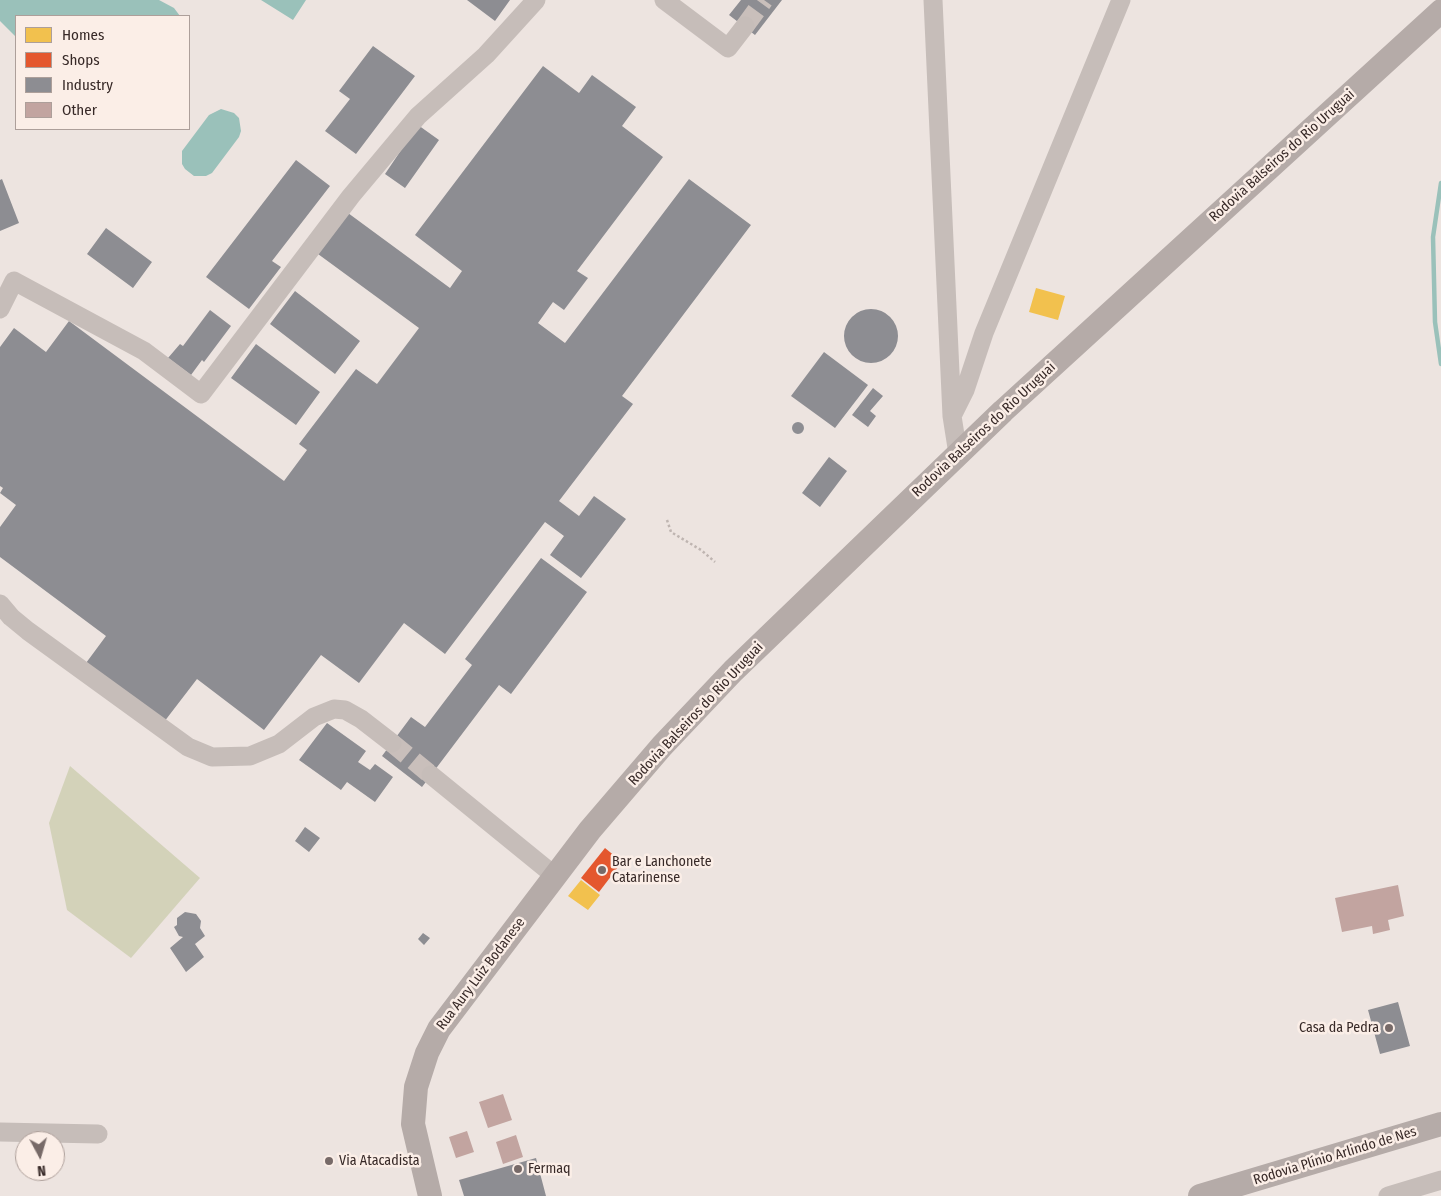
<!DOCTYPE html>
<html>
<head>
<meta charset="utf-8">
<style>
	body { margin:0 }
	#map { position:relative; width:1441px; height:1196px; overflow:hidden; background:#ede4e0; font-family:"Fira Sans Condensed",sans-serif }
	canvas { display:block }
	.legend { position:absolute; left:15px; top:15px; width:175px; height:115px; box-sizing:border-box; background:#fbeee7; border:1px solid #ad9f9a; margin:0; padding:6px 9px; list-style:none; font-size:15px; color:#372927 }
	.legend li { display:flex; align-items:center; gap:10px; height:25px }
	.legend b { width:25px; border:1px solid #ad9f9a }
	.north { position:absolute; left:15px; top:1131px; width:50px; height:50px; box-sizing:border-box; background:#fbeee7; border:1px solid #ad9f9a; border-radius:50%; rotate:174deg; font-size:14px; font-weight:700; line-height:20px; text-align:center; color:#372927 }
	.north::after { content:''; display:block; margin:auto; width:18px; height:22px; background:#776a68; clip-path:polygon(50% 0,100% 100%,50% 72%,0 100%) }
</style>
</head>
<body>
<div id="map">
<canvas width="1441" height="1196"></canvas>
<ul class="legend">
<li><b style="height:14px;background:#f2c14e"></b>Homes</li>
<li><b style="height:14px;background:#e4572e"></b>Shops</li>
<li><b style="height:14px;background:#8d8d92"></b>Industry</li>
<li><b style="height:14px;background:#c2a4a0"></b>Other</li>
</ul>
<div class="north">N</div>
</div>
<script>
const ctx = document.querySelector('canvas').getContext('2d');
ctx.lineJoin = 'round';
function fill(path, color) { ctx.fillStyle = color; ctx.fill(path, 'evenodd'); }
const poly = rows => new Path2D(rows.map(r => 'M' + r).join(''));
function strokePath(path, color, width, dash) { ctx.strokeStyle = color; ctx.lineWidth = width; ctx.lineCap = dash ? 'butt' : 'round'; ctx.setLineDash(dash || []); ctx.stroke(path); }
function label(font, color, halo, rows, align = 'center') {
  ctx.font = font + ' "Fira Sans Condensed",sans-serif'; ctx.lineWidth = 5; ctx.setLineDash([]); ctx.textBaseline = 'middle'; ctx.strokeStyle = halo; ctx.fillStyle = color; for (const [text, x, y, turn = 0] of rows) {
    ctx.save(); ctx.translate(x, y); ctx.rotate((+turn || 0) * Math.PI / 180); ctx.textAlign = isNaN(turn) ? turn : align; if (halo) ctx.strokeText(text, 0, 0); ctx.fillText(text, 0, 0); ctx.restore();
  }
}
const green = poly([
	[70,766,200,878,131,958,67,910,49,823]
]);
const water = poly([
	[0,0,159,0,174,8,180,16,16,16,16,37,0,21],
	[261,0,306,0,293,20],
	[221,109,234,113,239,118,241,131,239,137,212,173,206,176,194,176,185,169,182,164,182,151,209,115]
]);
const homes = poly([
	[1036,288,1065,296,1058,320,1029,312],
	[581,880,600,895,588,910,568,896]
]);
const shops = poly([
	[605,848,622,862,599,892,581,878]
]);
const industry = poly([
	[467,0,510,0,495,21],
	[741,0,782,0,755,35,729,15],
	[373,46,415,76,356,154,325,131,350,99,339,91],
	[543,66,579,93,592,75,636,107,622,126,663,157,577,271,588,278,564,310,553,302,538,323,565,343,689,179,751,225,622,396,633,404,559,501,579,516,594,496,626,519,581,578,550,555,564,536,545,522,445,654,404,623,359,683,321,655,264,730,197,679,164,722,86,663,106,636,0,557,0,527,16,505,0,493,3,488,0,486,0,347,14,328,46,352,69,321,284,481,307,450,299,444,356,369,377,384,419,328,318,254,348,213,450,288,462,271,415,235],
	[418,125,439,140,405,188,385,174],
	[296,160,330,186,272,261,281,267,249,309,206,277],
	[2,179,19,223,0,231,0,180],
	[106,228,152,262,133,288,87,254],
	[295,291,360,341,335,374,270,324],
	'844 336a27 27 0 1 1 54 0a27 27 0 1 1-54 0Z',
	[210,310,231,326,204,362,202,360,191,375,168,358,180,344,183,346],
	[256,344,320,392,296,425,231,378],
	[824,352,868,385,835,428,791,396],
	[873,388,883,396,870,411,876,416,868,427,852,415],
	'792 428a6 6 0 1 1 12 0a6 6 0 1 1-12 0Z',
	[829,457,847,471,820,507,802,493],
	[541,558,587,592,511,694,499,685,422,787,382,756,411,717,425,727,472,665,465,659],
	[327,723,366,751,358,762,370,770,375,764,393,777,375,802,347,782,341,790,299,760],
	[305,827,320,838,309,852,295,841],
	[185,912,196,914,201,921,200,928,205,936,195,944,204,957,186,972,170,948,183,937,179,936,174,927,177,925,177,918],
	[423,933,430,938,424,945,418,939],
	[1398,1002,1410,1046,1380,1054,1368,1010],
	[536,1158,546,1196,464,1196,459,1180]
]);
const stream = poly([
	[1441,183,1433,237,1435,322,1441,364]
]);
const building = poly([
	[1398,885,1404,916,1388,920,1390,930,1373,934,1372,926,1342,932,1335,898],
	[503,1094,512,1120,488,1128,479,1102],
	[467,1131,474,1152,456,1158,449,1137],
	[516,1135,523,1157,503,1164,496,1142]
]);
const minorTunnel = poly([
	[745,26,764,0],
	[392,743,431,775]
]);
const path = poly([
	[667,520,671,532,701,550,715,562]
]);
const minor = poly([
	[664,0,728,48,745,26],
	[933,0,952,416,958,454],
	[0,309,14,281,144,351,201,394,351,196,418,116,486,55,536,0],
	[952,416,965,390,984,333,1121,0],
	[0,604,11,617,28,631,188,747,212,757,250,756,279,744,314,717,334,709,345,710,361,719,392,743],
	[431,775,555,876],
	[0,1132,98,1134],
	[1388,1196,1441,1180]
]);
const major = poly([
	[430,1196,413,1124,416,1087,427,1053,439,1029,590,830,662,746,733,671,1003,411,1441,11],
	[1200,1196,1441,1124]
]);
const markers = [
	[602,870,5,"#776a68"],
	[1389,1028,5,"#776a68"],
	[329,1161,5,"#776a68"],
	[518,1169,5,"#776a68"]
];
const streetNames = [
	["Rodovia Balseiros do Rio Uruguai",1282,156,-42],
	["Rodovia Balseiros do Rio Uruguai",984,430,-43],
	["Rodovia Balseiros do Rio Uruguai",696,714,-47],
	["Rua Aury Luiz Bodanese",481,974,-53],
	["Rodovia Plínio Arlindo de Nes",1335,1156,-17]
];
const poiNames = [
	["Bar e Lanchonete",612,862],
	["Catarinense",612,878],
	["Casa da Pedra",1379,1028,"right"],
	["Via Atacadista",339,1161],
	["Fermaq",528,1169]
];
fill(green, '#d3d2b9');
fill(water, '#9ac1ba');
fill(homes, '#f2c14e');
fill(shops, '#e4572e');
fill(industry, '#8d8d92');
strokePath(stream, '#9ac1ba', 4.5);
fill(building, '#c2a4a0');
strokePath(minorTunnel, '#c9bfbb', 19, [19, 9]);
strokePath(path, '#bfb5b1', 2.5, [2.5, 2.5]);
strokePath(minor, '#c6bdb9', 19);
strokePath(major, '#b5aba8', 24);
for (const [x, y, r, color] of markers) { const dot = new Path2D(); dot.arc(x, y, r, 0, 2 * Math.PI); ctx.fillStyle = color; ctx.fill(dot); strokePath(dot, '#fbeee7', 2); }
label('14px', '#372927', '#fbeee7', streetNames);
label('14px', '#372927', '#fbeee7', poiNames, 'left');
</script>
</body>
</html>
